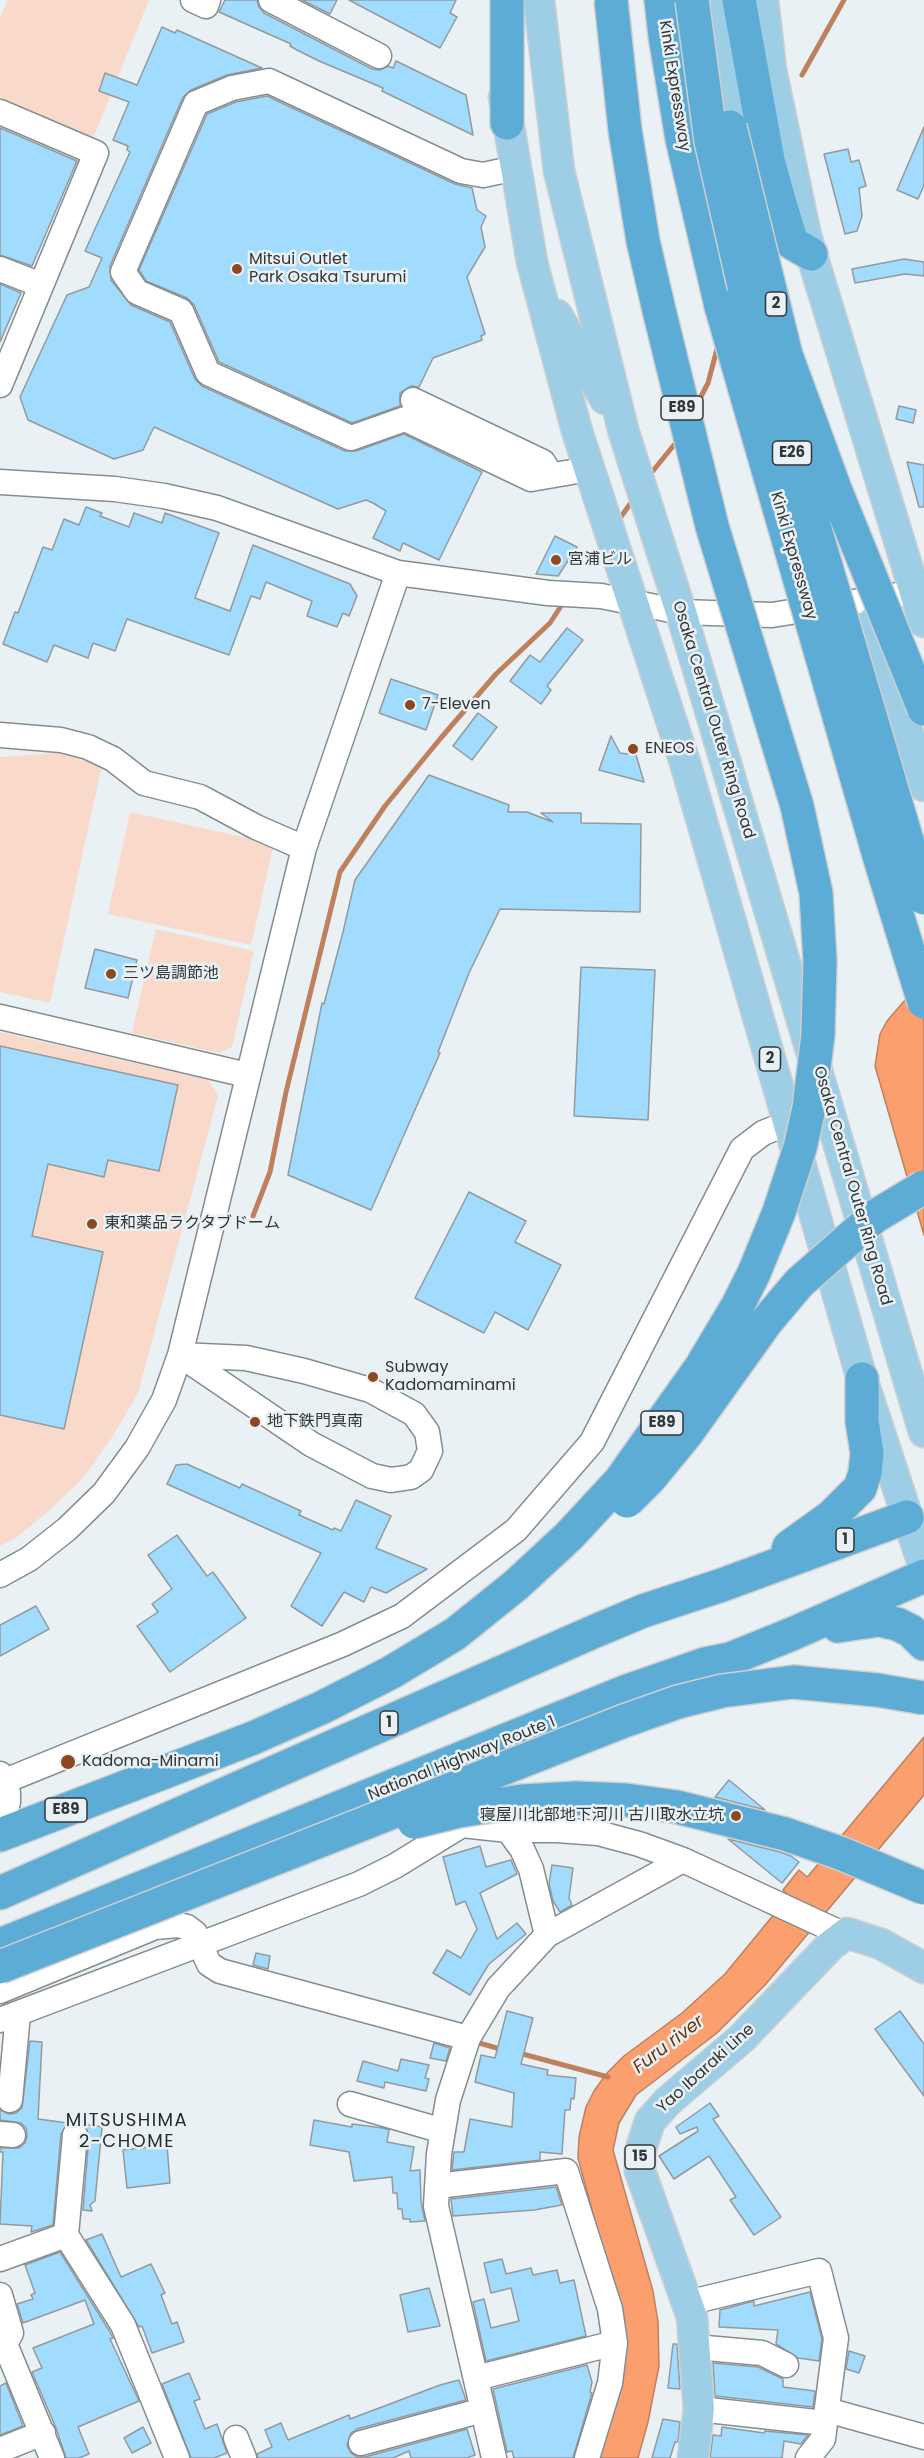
<!DOCTYPE html>
<html>
<head>
<meta charset="utf-8">
<style>
	body { margin:0 }
	canvas { display:block; background:#e9f1f5 }
</style>
</head>
<body>
<canvas width="924" height="2458"></canvas>
<script>
const ctx = document.querySelector('canvas').getContext('2d');
ctx.lineJoin = 'round';
function fill(path, color) { ctx.fillStyle = color; ctx.fill(path, 'evenodd'); }
const poly = rows => new Path2D(rows.map(r => 'M' + r).join(''));
function strokePath(path, color, width, dash) { ctx.strokeStyle = color; ctx.lineWidth = width; ctx.lineCap = dash ? 'butt' : 'round'; ctx.setLineDash(dash || []); ctx.stroke(path); }
function label(font, color, halo, rows, align = 'center') {
  ctx.font = font + ' Poppins,"Noto Sans JP",sans-serif'; ctx.lineWidth = 5; ctx.setLineDash([]); ctx.textBaseline = 'middle'; ctx.strokeStyle = halo; ctx.fillStyle = color; for (const [text, x, y, turn = 0] of rows) {
    ctx.save(); ctx.translate(x, y); ctx.rotate((+turn || 0) * Math.PI / 180); ctx.textAlign = isNaN(turn) ? turn : align; if (halo) ctx.strokeText(text, 0, 0); ctx.fillText(text, 0, 0); ctx.restore();
  }
}
const green = poly([
	[8,0,149,0,92,141,0,104,0,17],
	[57,753,102,765,50,1003,0,992,0,757],
	[130,812,274,844,251,945,108,914],
	[156,929,254,951,232,1047,219,1053,132,1033],
	[0,1032,208,1080,218,1096,138,1393,113,1436,84,1477,53,1507,17,1537,0,1546]
]);
const water = poly([
	[924,978,924,1235,875,1066,880,1034,887,1021,924,978],
	[924,1737,924,1795,765,1985,717,2033,636,2095,619,2123,613,2150,653,2291,658,2322,659,2366,648,2422,638,2458,599,2458,614,2291,578,2158,579,2137,586,2107,594,2091,607,2073,624,2056,682,2013,725,1974,789,1896,783,1890,799,1870,807,1877,809,1875,924,1737]
]);
const stream = poly([
	[802,75,844,0],
	[695,408,708,383,717,349],
	[648,477,678,440],
	[618,521,635,497],
	[253,1216,270,1172,286,1092,340,872,385,806,440,739,496,674,550,623,565,600],
	[479,2043,504,2050],
	[519,2053,608,2077]
]);
const building = poly([
	[225,0,257,0,259,7,264,13,372,69,380,70,388,66,393,68,396,61,466,95,473,135,382,91,383,88,319,61,297,50,290,46,291,44,219,12,225,0],
	[302,0,337,0,330,14,302,0],
	[349,0,456,0,450,13,457,17,440,48,349,0],
	[162,27,175,33,177,30,262,68,227,75,191,90,183,97,110,266,111,280,131,305,170,322,195,379,202,386,345,451,356,451,404,434,482,472,439,560,403,543,400,551,373,538,386,511,373,503,366,500,338,509,154,427,143,450,114,459,28,420,20,397,67,295,89,287,102,258,85,251,130,152,127,150,128,146,113,140,129,102,99,91,105,73,137,85,162,27],
	[267,96,455,184,472,188,477,210,486,216,481,227,485,247,467,277,485,334,481,336,482,340,433,358,419,387,411,386,400,393,400,406,352,423,219,362,194,305,187,298,146,281,139,270,207,114,236,102,267,96],
	[924,127,924,185,918,199,897,190,924,127],
	[0,128,77,161,32,266,0,255,0,128],
	[848,149,851,162,859,160,866,186,859,188,862,216,857,231,845,234,824,154,848,149],
	[904,259,924,262,924,276,905,274,855,283,852,269,904,259],
	[0,284,21,293,0,342,0,284],
	[899,406,916,410,913,423,896,419,899,406],
	[907,462,924,465,924,507,919,507,907,462],
	[86,507,102,513,100,516,129,527,134,513,162,523,165,513,219,533,195,598,230,611,253,545,350,584,357,596,349,616,343,613,337,627,307,616,312,601,266,582,260,599,251,596,229,655,127,619,115,651,93,643,88,658,54,645,47,662,3,644,15,612,18,613,43,547,52,550,64,519,79,525,86,507],
	[555,536,577,547,558,576,536,574,555,536],
	[567,628,583,640,547,686,551,690,541,704,510,681,530,655,540,662,567,628],
	[391,679,438,695,426,730,379,713,391,679],
	[478,713,497,727,472,760,453,746,478,713],
	[611,736,620,753,636,755,644,782,599,770,611,736],
	[429,775,509,805,508,812,527,812,553,822,541,813,581,813,581,823,641,824,640,912,500,909,469,973,438,1052,440,1053,371,1210,288,1175,322,1003,324,1004,343,932,355,880,429,775],
	[95,949,137,960,128,998,85,988,95,949],
	[581,967,655,970,648,1120,574,1116,581,967],
	[0,1046,178,1085,159,1171,108,1160,104,1177,48,1164,32,1236,103,1252,64,1429,0,1415,0,1046],
	[469,1192,526,1221,515,1242,561,1265,528,1330,495,1312,484,1333,415,1298,469,1192],
	[187,1464,240,1488,242,1484,301,1511,299,1515,333,1530,334,1528,341,1531,356,1500,391,1516,376,1548,427,1569,386,1593,371,1587,364,1602,344,1592,322,1626,291,1606,321,1553,167,1484,176,1465,187,1464],
	[177,1535,207,1576,213,1572,246,1618,170,1672,137,1626,158,1612,152,1604,172,1589,148,1555,177,1535],
	[36,1606,49,1629,0,1656,0,1625,36,1606],
	[729,1780,765,1810,715,1797,729,1780],
	[728,1839,780,1852,791,1856,799,1862,782,1883,728,1839],
	[480,1846,486,1867,511,1860,517,1874,480,1893,497,1939,517,1923,526,1934,489,1964,470,1995,433,1973,447,1950,461,1958,477,1929,465,1901,456,1905,443,1857,480,1846],
	[552,1865,573,1868,569,1898,572,1905,560,1912,553,1901,549,1884,552,1865],
	[256,1953,270,1956,268,1969,253,1965,256,1953],
	[507,2011,533,2018,521,2064,548,2070,547,2075,576,2078,574,2099,571,2098,570,2110,565,2110,562,2154,540,2152,540,2160,452,2170,454,2152,464,2152,470,2119,512,2127,514,2093,475,2082,481,2055,495,2058,507,2011],
	[900,2011,924,2044,924,2096,875,2029,900,2011],
	[30,2041,42,2042,38,2119,68,2123,61,2134,53,2225,31,2232,32,2226,0,2224,3,2152,0,2152,0,2148,19,2148,25,2143,27,2136,26,2128,21,2123,0,2120,0,2110,9,2114,16,2113,22,2108,30,2041],
	[434,2043,450,2048,446,2061,430,2058,434,2043],
	[401,2059,429,2065,425,2078,429,2079,426,2091,385,2082,384,2088,357,2081,363,2061,398,2071,401,2059],
	[710,2103,719,2116,713,2119,781,2217,754,2235,730,2200,736,2197,709,2156,674,2179,659,2156,698,2131,697,2127,680,2134,676,2127,710,2103],
	[314,2120,352,2127,352,2124,383,2128,389,2130,387,2142,414,2147,410,2171,420,2170,421,2201,425,2221,410,2222,410,2219,403,2219,402,2209,398,2209,397,2193,393,2193,392,2177,354,2181,349,2152,310,2145,314,2120],
	[84,2124,102,2127,95,2201,90,2205,92,2211,83,2210,89,2136,84,2124],
	[167,2145,170,2183,127,2188,123,2150,167,2145],
	[556,2187,562,2205,534,2210,453,2216,451,2199,556,2187],
	[102,2234,121,2277,151,2264,165,2293,161,2295,172,2324,177,2322,184,2342,152,2353,142,2326,139,2327,86,2240,102,2234],
	[60,2252,110,2332,113,2338,110,2339,139,2401,78,2427,89,2454,79,2458,66,2458,56,2428,32,2372,42,2368,33,2348,94,2324,85,2300,23,2323,17,2304,33,2299,31,2295,35,2293,25,2265,60,2252],
	[502,2259,506,2274,531,2268,533,2275,557,2270,560,2283,574,2280,586,2336,486,2361,473,2302,484,2299,491,2328,519,2321,511,2288,491,2293,484,2263,502,2259],
	[429,2288,440,2326,408,2332,400,2295,429,2288],
	[810,2292,822,2339,819,2361,798,2358,776,2344,778,2330,719,2327,720,2310,754,2301,754,2306,810,2292],
	[673,2344,677,2344,680,2389,668,2388,673,2344],
	[849,2351,865,2356,859,2373,846,2369,849,2351],
	[713,2363,758,2367,783,2379,783,2387,815,2391,813,2407,715,2396,713,2363],
	[587,2365,592,2382,590,2392,592,2393,573,2458,514,2458,512,2451,507,2452,493,2389,587,2365],
	[189,2373,200,2399,194,2401,205,2429,217,2424,227,2453,214,2458,191,2458,162,2384,189,2373],
	[459,2380,466,2400,357,2429,351,2433,347,2446,351,2453,358,2457,365,2457,467,2429,475,2455,467,2458,411,2458,409,2451,393,2458,258,2458,257,2454,272,2447,265,2430,281,2423,288,2440,349,2415,350,2419,440,2385,459,2380],
	[6,2383,23,2426,0,2435,0,2386,6,2383],
	[663,2419,680,2422,678,2442,675,2442,670,2458,652,2458,663,2419],
	[143,2427,151,2443,132,2453,124,2438,143,2427],
	[722,2427,764,2433,765,2431,808,2435,801,2444,784,2441,782,2458,710,2458,713,2435,721,2436,722,2427]
]);
const minor = poly([
	[193,0,206,6,208,0],
	[271,0,379,56],
	[0,112,96,153,0,385],
	[516,168,483,175,461,171,269,81,232,88,196,103,123,272,137,292,181,311,208,373,351,438,405,419,531,479,589,469],
	[0,269,41,285],
	[413,400,543,462,551,475],
	[0,482,115,489,164,496,217,508,398,573,548,593,601,596,681,612,772,615,916,592,924,587],
	[0,735,61,740,88,747,113,759,144,783,200,797,256,827,304,848],
	[0,1017,247,1075],
	[180,1355,246,1358,304,1371,370,1390,414,1414,427,1432,430,1451,421,1470,411,1477,391,1480,372,1476,311,1444,180,1355],
	[0,1575,29,1559,67,1529,104,1493,137,1448,164,1400,180,1355,304,848,398,573],
	[0,1774,8,1793,8,1802,6,1809,0,1815],
	[0,1783,343,1644,402,1616,516,1530,592,1442,742,1149,763,1133,788,1123],
	[462,1825,508,1830,557,1830,598,1833,639,1844,683,1860,836,1931,847,1933],
	[508,1830,522,1849,531,1869,547,1935],
	[0,1991,155,1927,178,1925,187,1927,195,1933,209,1964,220,1971,468,2038],
	[0,2020,359,1884,395,1866,462,1825,481,1806],
	[10,2100,18,2014],
	[350,2104,443,2131],
	[0,2134,13,2135],
	[437,2186,566,2171,610,2309,615,2343,610,2383,587,2458],
	[66,2235,75,2135],
	[0,2259,66,2235,123,2325,177,2458],
	[0,2295,11,2333,5,2344,52,2458],
	[687,2303,819,2271,836,2338,823,2439,808,2458],
	[695,2347,762,2353,786,2365],
	[476,2378,615,2343],
	[699,2409,825,2423],
	[827,2410,924,2437],
	[236,2438,244,2458],
	[361,2443,483,2410],
	[0,2450,43,2433],
	[494,2458,436,2206,439,2154,448,2100,468,2038,498,1988,547,1935,683,1860]
]);
const major = poly([
	[539,0,559,171,624,433,681,612,924,1432],
	[716,0,725,72,740,151],
	[763,0,771,70,806,236,924,622],
	[504,97,532,262,577,431,686,766,862,1379,924,1567],
	[557,315,605,399],
	[874,621,924,786],
	[693,2458,699,2409,692,2317,640,2171,640,2152,650,2121,668,2101,741,2039,830,1946,847,1933,881,1944,924,1968]
]);
const highway = poly([
	[507,0,507,123],
	[661,0,665,36,682,139,721,306],
	[739,0,768,160,778,197,792,243,811,254],
	[788,1550,789,1547,832,1516,860,1488,865,1473,867,1453,862,1421,862,1379],
	[838,1626,879,1620,897,1624,911,1631,924,1644],
	[0,1835,131,1785],
	[0,1893,593,1632,643,1611,722,1585,907,1517],
	[0,1945,627,1691,705,1664,730,1659,792,1634,924,1576]
]);
const highwayBridge = poly([
	[692,0,711,141,747,299,924,898],
	[730,127,786,355,835,489,924,709],
	[721,306,880,859,924,1002],
	[627,1501,650,1478,687,1433,767,1321,799,1283,874,1217,924,1187],
	[131,1785,253,1738,321,1708,390,1673,455,1634,516,1585,569,1536,620,1481,701,1367,738,1305,754,1273,779,1212,800,1148,809,1108,818,1035,820,961,816,893,797,806,712,526,659,310,643,241,625,130,611,0],
	[414,1822,459,1811,522,1801,576,1798,626,1800,677,1807,785,1834,840,1853,924,1888],
	[0,1967,624,1721,678,1702,722,1691,793,1682,877,1690,924,1698]
]);
const markers = [
	[237,269,6,"#8e4821"],
	[556,560,6,"#8e4821"],
	[410,705,6,"#8e4821"],
	[633,749,6,"#8e4821"],
	[111,974,6,"#8e4821"],
	[92,1224,6,"#8e4821"],
	[373,1377,6,"#8e4821"],
	[255,1422,6,"#8e4821"],
	[68,1762,8,"#8e4821"],
	[736,1816,6,"#8e4821"]
];
const shields = [
	[776,304,21],
	[682,408,42],
	[792,453,39],
	[770,1059,21],
	[662,1423,42],
	[845,1540,18],
	[389,1723,18],
	[66,1810,42],
	[640,2157,30]
];
const shieldNames = [
	["2",776,304],
	["E89",682,408],
	["E26",792,453],
	["2",770,1059],
	["E89",662,1423],
	["1",845,1540],
	["1",389,1723],
	["E89",66,1810],
	["15",640,2157]
];
const streetNames = [
	["Kinki Expressway",674,86,81],
	["Kinki Expressway",793,556,74],
	["Osaka Central Outer Ring Road",713,720,73],
	["Osaka Central Outer Ring Road",852,1186,74],
	["National Highway Route 1",462,1759,-22],
	["Yao Ibaraki Line",706,2069,-42]
];
const poiNames = [
	["Mitsui Outlet",249,260],
	["Park Osaka Tsurumi",249,278],
	["宮浦ビル",568,560],
	["7-Eleven",422,705],
	["ENEOS",645,749],
	["三ツ島調節池",123,974],
	["東和薬品ラクタブドーム",104,1224],
	["Subway",385,1368],
	["Kadomaminami",385,1386],
	["地下鉄門真南",267,1422],
	["Kadoma-Minami",82,1762],
	["寝屋川北部地下河川 古川取水立坑",724,1816,"right"]
];
const waterNames = [
	["Furu river",669,2045,-37]
];
const neighbourhoodNames = [
	["MITSUSHIMA",127,2121],
	["2-CHOME",127,2142]
];
fill(green, '#f9d9ca');
fill(water, '#fb9f6f');
strokePath(water, '#bf805e', 1.5);
strokePath(stream, '#bf805e', 5);
fill(building, '#a1dcfe');
strokePath(building, '#939a9e', 1.5);
strokePath(minor, '#868d91', 27);
strokePath(major, '#cecfcf', 33);
strokePath(highway, '#cecfcf', 36);
strokePath(minor, '#fff', 24);
strokePath(major, '#9ecde6', 30);
strokePath(highway, '#5dacd6', 33);
strokePath(highwayBridge, '#cecfcf', 36, []);
strokePath(highwayBridge, '#5dacd6', 33);
for (const [x, y, r, color] of markers) { const dot = new Path2D(); dot.arc(x, y, r, 0, 2 * Math.PI); ctx.fillStyle = color; ctx.fill(dot); strokePath(dot, '#e9f1f5', 2); }
for (const [x, y, w] of shields) { const box = new Path2D(); box.roundRect(x - w / 2, y - 12, w, 24, 4.5); ctx.fillStyle = '#e9f1f5'; ctx.fill(box); strokePath(box, '#333638', 1.5); }
label('bold 15px', '#333638', null, shieldNames);
label('16px', '#333638', '#e9f1f5', streetNames);
label('16px', '#333638', '#e9f1f5', poiNames, 'left');
label('italic 18px', '#6c310f', '#e9f1f5', waterNames);
ctx.letterSpacing = '1.5px';
label('18px', '#252b2e', '#e9f1f5', neighbourhoodNames);
ctx.letterSpacing = '0px';
</script>
</body>
</html>
